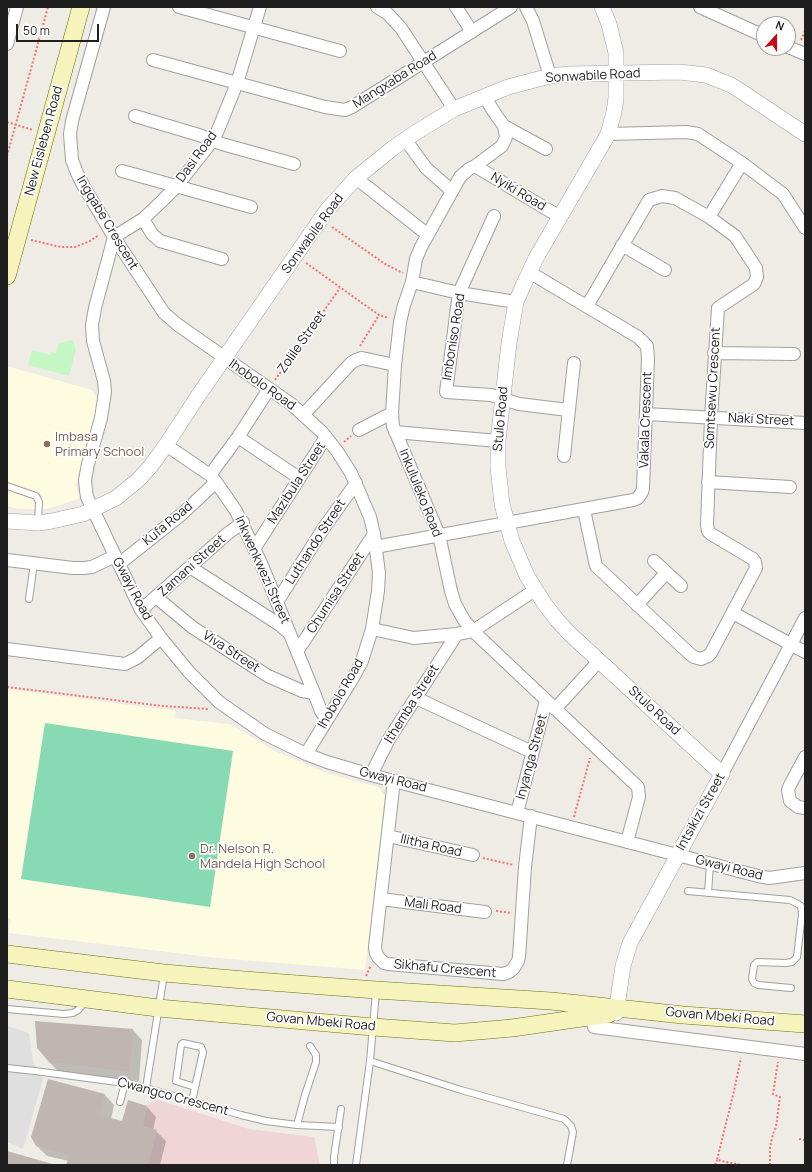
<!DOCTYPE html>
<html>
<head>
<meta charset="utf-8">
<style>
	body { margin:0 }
	#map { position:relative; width:812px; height:1172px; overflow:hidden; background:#efebe5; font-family:Manrope,sans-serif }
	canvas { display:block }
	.frame { position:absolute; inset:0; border:8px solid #1f1f1f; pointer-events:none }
	.north { position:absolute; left:756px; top:16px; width:40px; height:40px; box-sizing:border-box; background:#fff; border:1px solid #a5a5a5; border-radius:50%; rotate:21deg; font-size:11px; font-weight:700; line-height:16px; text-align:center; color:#1f1f1f }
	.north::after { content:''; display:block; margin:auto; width:14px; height:18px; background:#c30a1b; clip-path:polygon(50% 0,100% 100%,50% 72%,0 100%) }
	.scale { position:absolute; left:16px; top:24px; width:83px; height:18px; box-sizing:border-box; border:2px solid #1f1f1f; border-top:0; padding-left:5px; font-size:12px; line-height:14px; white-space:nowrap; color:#1f1f1f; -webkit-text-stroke:3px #fff; paint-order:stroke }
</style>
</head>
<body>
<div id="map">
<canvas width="812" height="1172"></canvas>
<div class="frame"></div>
<div class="north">N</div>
<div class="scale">50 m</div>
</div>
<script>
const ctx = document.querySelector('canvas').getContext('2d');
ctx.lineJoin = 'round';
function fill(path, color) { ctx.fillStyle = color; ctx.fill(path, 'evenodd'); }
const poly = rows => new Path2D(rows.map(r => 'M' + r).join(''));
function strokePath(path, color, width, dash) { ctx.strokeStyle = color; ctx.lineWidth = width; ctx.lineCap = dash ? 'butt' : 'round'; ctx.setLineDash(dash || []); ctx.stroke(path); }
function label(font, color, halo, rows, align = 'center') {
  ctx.font = font + ' Manrope,sans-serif'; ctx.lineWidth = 3.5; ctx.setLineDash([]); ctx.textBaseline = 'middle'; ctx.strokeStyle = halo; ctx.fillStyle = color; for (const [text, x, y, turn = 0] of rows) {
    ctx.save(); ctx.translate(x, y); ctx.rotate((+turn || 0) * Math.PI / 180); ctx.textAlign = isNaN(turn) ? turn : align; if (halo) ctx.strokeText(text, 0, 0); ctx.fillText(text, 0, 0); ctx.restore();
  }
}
const commercial = poly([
	[155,1099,249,1129,314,1137,320,1165,148,1165,143,1126,147,1106]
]);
const education = poly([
	[7,366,92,390,99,402,76,485,79,495,78,499,47,509,18,509,7,506],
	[7,689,176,711,175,718,230,724,273,750,326,773,378,787,385,795,365,970,217,958,9,933,11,918,7,918]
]);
const park = poly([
	[73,340,76,350,69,376,28,365,32,350,50,355,51,352,56,353,59,343]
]);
const pitch = poly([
	[45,723,233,751,210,907,21,879]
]);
const parking = poly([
	[7,1026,29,1033,33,1061,43,1079,23,1149,7,1142]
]);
const shadow = poly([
	[133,1030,142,1040,139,1081,59,1072,49,1062],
	[48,1080,105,1095,114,1105,111,1119,123,1122,129,1102,147,1107,156,1117,153,1130,156,1131,166,1141,160,1165,68,1165,69,1161,47,1156,37,1146]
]);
const building = poly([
	[35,1021,133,1029,130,1072,49,1062,37,1048],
	[48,1079,105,1094,100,1115,122,1121,128,1100,147,1106,143,1126,157,1130,148,1165,66,1165,69,1155,36,1146,31,1137],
	[7,1151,56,1165,7,1165]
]);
const path = poly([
	[801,40,805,31],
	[7,122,33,130],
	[7,156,48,7],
	[332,227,385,264,403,273],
	[31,240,61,247,75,247,90,241,99,235],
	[306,263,379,315,389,318],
	[360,346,379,315],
	[275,380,340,288],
	[344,442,351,436],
	[7,687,163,706,209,709],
	[574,817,590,758],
	[483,858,514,865],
	[496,911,512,913],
	[366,976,371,965],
	[799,1139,805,1140],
	[715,1165,717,1160],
	[740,1165,717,1160,734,1091,741,1058],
	[770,1165,770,1147,773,1134,776,1127,780,1097,773,1094,778,1062]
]);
const service = poly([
	[7,486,36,496,39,502,38,523],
	[29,599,34,563],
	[688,891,790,900,798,904,801,906,802,914,797,957,792,962,786,963,757,962,754,965,752,979,754,983,758,985,791,988],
	[708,893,710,864],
	[7,1009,64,1014,73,1013,78,1010,85,1002],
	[370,1061,461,1090,564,1119,571,1126,573,1132,567,1165],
	[7,1068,35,1071,132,1084,241,1115,266,1121,297,1125,339,1127],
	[146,1088,164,974],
	[192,1101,203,1052,201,1047,183,1043,181,1045,176,1081,195,1087],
	[120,1102,125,1083],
	[297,1125,305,1095,316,1062,316,1055,310,1046],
	[334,1165,334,1157,341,1109],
	[356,1165,370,1061,376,992]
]);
const minor = poly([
	[104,7,72,121,70,134,72,160,77,173,84,187,114,237,164,313,178,325,291,404,322,432,337,451,351,473,370,517,374,534,379,573,378,591,372,629,362,661,354,676,306,754],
	[179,7,340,51],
	[260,7,237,83,218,130,213,140,176,187,161,202,143,219,114,237,95,308,92,325,93,341,104,381,105,392,101,418,88,464,85,480,86,490,87,497,141,610,161,638,189,672,219,702,265,734,306,754,327,762,371,775,758,876,769,878,805,873],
	[377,7,387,13,401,28,454,109],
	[456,7,472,32],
	[526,7,533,21,550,76],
	[700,7,764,36],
	[7,44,17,7],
	[788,47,805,54],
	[153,60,325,107,345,110,352,107,511,7],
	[484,96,496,115,504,126,546,149],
	[135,116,199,135,222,144,294,164],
	[504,126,506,137,502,146,475,166,469,169,460,177,421,247,416,259,412,282,404,305,400,322,395,365,392,413,393,426,439,535,451,591,455,604,464,620,473,631,638,787,639,797,627,842],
	[608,134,687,132,698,134,742,163,783,194,805,228],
	[405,139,426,168,452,191],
	[475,166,560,217],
	[122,171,251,207],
	[356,178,428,235],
	[494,216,459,293,446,392,491,395,519,404,568,410],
	[709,217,742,163],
	[143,219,152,234,160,241,222,259],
	[622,245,665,270],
	[412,282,459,293,516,302],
	[714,353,794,354],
	[646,414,805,423],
	[303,415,351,363,356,360,362,358,395,365],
	[359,430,392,413],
	[395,432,498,441],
	[238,437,299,478],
	[166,445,210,475,216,482,236,511,261,563,314,693,321,711,327,720],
	[564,456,574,363],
	[210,475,238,437,269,389],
	[708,482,790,487],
	[584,510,596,566,691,655,694,657,701,659,708,656,711,653,756,568,755,562,753,559,711,534,708,531,707,525,711,418,718,308,754,284,757,277,756,268,735,236,709,217,675,198,662,196,649,200,587,306],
	[375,547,633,500,638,498,642,492,643,488,648,359,647,346,638,337,529,272],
	[254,549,326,437],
	[7,560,73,568,84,568,92,567,115,556],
	[654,561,681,586],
	[119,564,182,514,216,482],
	[190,567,280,625,289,633],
	[156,597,192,627,268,676,302,691,314,693],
	[277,602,323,529,356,483],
	[637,605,666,573],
	[141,610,227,534,243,522],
	[733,613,805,652],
	[372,629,414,638,457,634,473,631,535,590],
	[7,649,125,664,137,658,161,638],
	[297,651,304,641,374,534],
	[416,698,532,752],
	[555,709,599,661],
	[805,757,790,785,788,790,790,801,798,807,805,808],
	[722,774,805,618],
	[371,775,389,739,457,634],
	[394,780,375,947,376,953,378,957,384,963,388,964,503,974,509,972,513,969,518,961,519,957,525,867,531,816],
	[517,813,546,701],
	[388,836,473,855],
	[381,899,485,912],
	[591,1016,594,1027,805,1054]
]);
const tertiary = poly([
	[602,7,609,24,616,53,616,98,614,112,608,134,603,143,536,258,523,286,516,302,509,343,498,441,498,467,502,504,512,541,527,576,544,603,557,620,570,634,722,774,630,943,623,966,616,1013],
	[7,521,38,523,52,521,83,514,116,498,138,480,150,467,166,445,198,396,327,210,356,178,393,148,415,133,454,109,508,87,550,76,569,74,679,72,706,75,731,85,742,92,805,134]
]);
const secondary = poly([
	[7,276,81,7],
	[7,954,164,973,244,980,376,990,551,1001,683,1015,805,1024],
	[7,989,158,1008,373,1027,455,1033,512,1028,609,1014]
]);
const markers = [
	[47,444,4,"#8d6e63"],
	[192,856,4,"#8d6e63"]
];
const streetNames = [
	["Sonwabile Road",593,76,-3],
	["Mangxaba Road",395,80,-32],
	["New Eisleben Road",44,141,-75],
	["Dasi Road",197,157,-54],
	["Nyiki Road",518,192,31],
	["Ingqabe Crescent",107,223,59],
	["Sonwabile Road",313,234,-54],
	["Imboniso Road",454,337,-81],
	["Zolile Street",302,342,-55],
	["Ihobolo Road",262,385,35],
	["Somtsewu Crescent",713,388,-87],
	["Stulo Road",501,419,-85],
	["Vakala Crescent",646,420,-88],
	["Naki Street",761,420,3],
	["Mazibula Street",297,483,-57],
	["Inkululeko Road",420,493,68],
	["Kufa Road",168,524,-40],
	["Luthando Street",316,542,-57],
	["Zamani Street",192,566,-42],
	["Inkwenkwezi Street",262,570,66],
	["Gwayi Road",132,589,62],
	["Chumisa Street",336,593,-57],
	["Viva Street",231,652,33],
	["Ihobolo Road",341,694,-60],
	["Ithemba Street",412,704,-58],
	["Stulo Road",654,711,43],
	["Inyanga Street",532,757,-75],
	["Gwayi Road",393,780,14],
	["Intsikizi Street",701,812,-61],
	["Ilitha Road",431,846,13],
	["Gwayi Road",729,868,14],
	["Mali Road",433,906,7],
	["Sikhafu Crescent",445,969,5],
	["Govan Mbeki Road",720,1017,5],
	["Govan Mbeki Road",321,1022,5],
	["Cwangco Crescent",173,1097,15]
];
const educationNames = [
	["Imbasa",55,437],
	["Primary School",55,452],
	["Dr. Nelson R.",200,849],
	["Mandela High School",200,864]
];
fill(commercial, '#efd5d7');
fill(education, '#fdfbe0');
fill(park, '#c5f7c5');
fill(pitch, '#87dab3');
fill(parking, '#dfdfdf');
fill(shadow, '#0003');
fill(building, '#bfb6b2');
strokePath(service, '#a0a0a0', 8);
strokePath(minor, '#a0a0a0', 14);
strokePath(tertiary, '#a0a0a0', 16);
strokePath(secondary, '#6f710a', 18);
strokePath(path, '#f37473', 2, [2, 2]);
strokePath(service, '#fff', 6);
strokePath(minor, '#fff', 12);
strokePath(tertiary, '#fff', 15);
strokePath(secondary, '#f6f4bc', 17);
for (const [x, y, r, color] of markers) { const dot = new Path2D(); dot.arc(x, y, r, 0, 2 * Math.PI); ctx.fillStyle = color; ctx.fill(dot); strokePath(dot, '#fff', 1.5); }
label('13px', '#1f1f1f', '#fff', streetNames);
label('13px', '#785e54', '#fff', educationNames, 'left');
</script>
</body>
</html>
